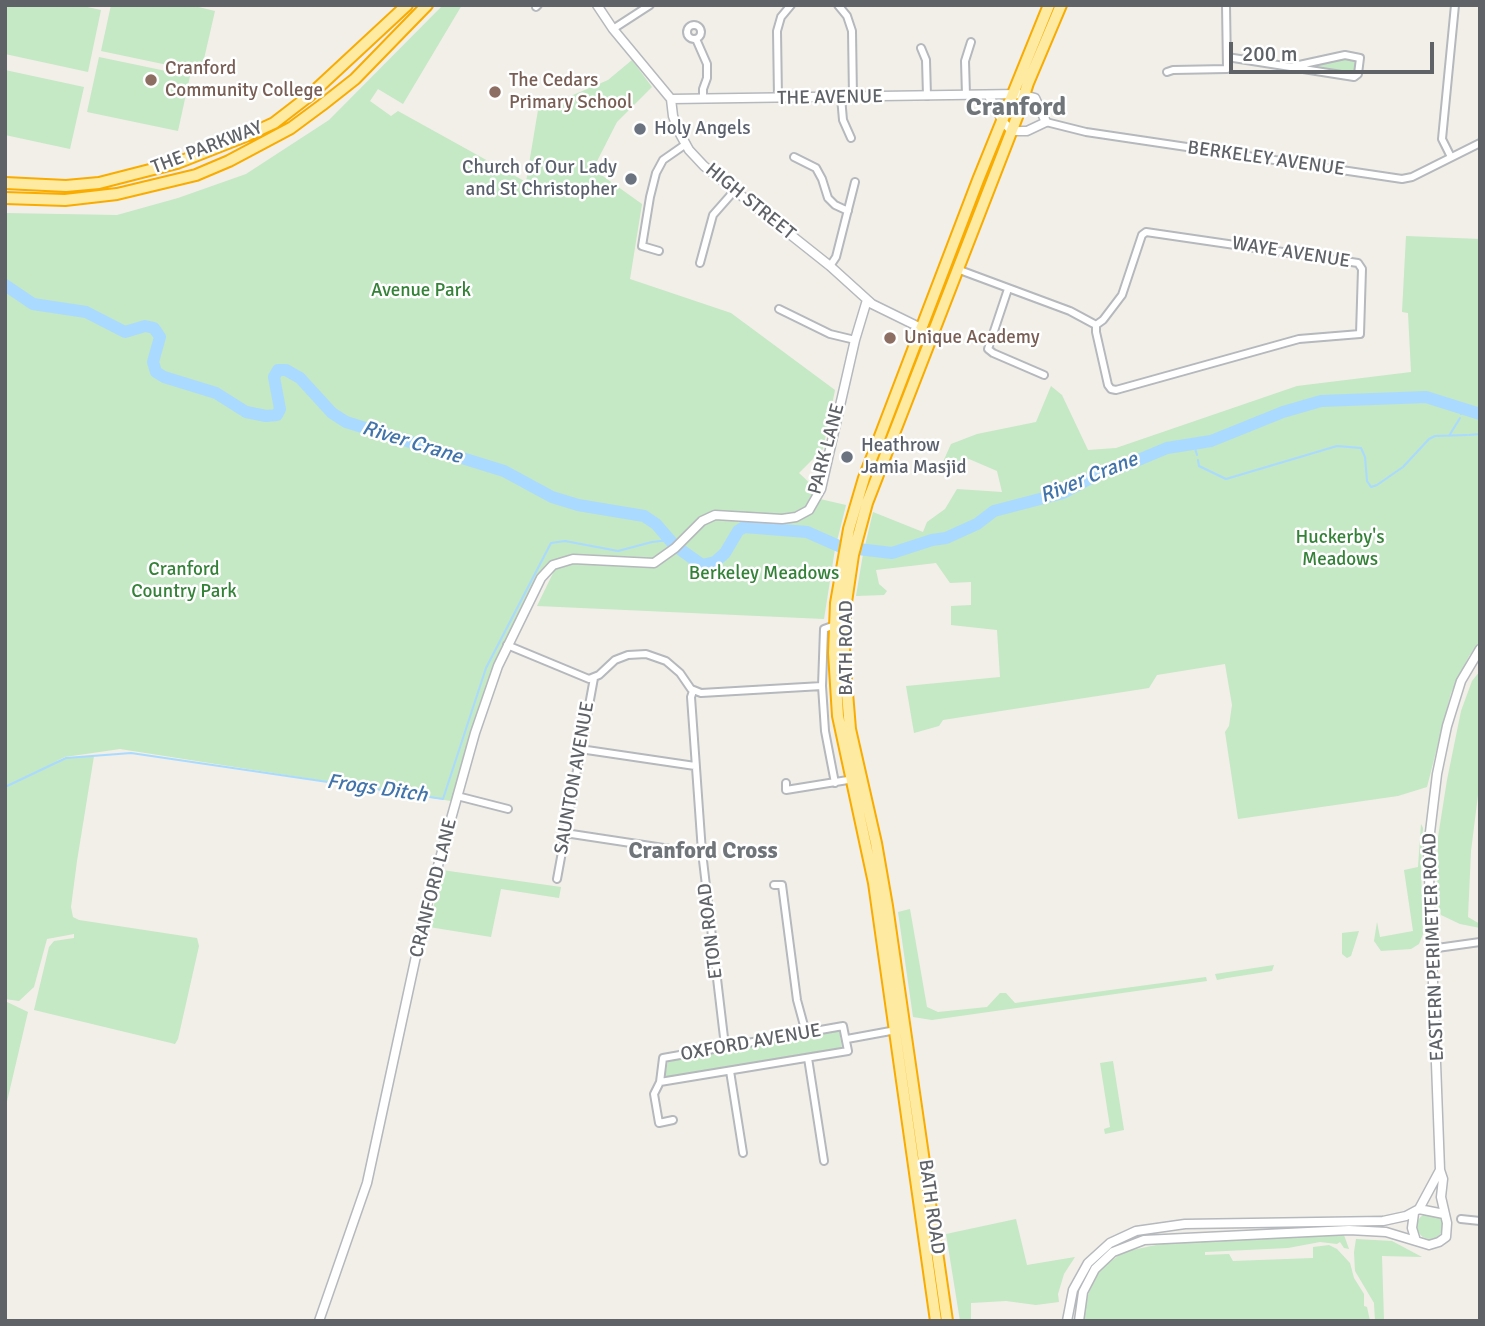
<!DOCTYPE html>
<html>
<head>
<meta charset="utf-8">
<style>
	body { margin:0 }
	#map { position:relative; width:1485px; height:1326px; overflow:hidden; background:#f1efe8; font-family:Signika,sans-serif }
	canvas { display:block }
	.frame { position:absolute; inset:0; border:7px solid #5f6368; pointer-events:none }
	.scale { position:absolute; left:1229px; top:42px; width:205px; height:32px; box-sizing:border-box; border:4px solid #5f6368; border-top:0; padding-left:9px; font-size:21px; line-height:24px; white-space:nowrap; color:#5f6368; -webkit-text-stroke:5px #fff; paint-order:stroke }
</style>
</head>
<body>
<div id="map">
<canvas width="1485" height="1326"></canvas>
<div class="frame"></div>
<div class="scale">200 m</div>
</div>
<script>
const ctx = document.querySelector('canvas').getContext('2d');
ctx.lineJoin = 'round';
function fill(path, color) { ctx.fillStyle = color; ctx.fill(path, 'evenodd'); }
const poly = rows => new Path2D(rows.map(r => 'M' + r).join(''));
function strokePath(path, color, width, dash) { ctx.strokeStyle = color; ctx.lineWidth = width; ctx.lineCap = dash ? 'butt' : 'round'; ctx.setLineDash(dash || []); ctx.stroke(path); }
function label(font, color, halo, rows, align = 'center') {
  ctx.font = font + ' Signika,sans-serif'; ctx.lineWidth = 5; ctx.setLineDash([]); ctx.textBaseline = 'middle'; ctx.strokeStyle = halo; ctx.fillStyle = color; for (const [text, x, y, turn = 0] of rows) {
    ctx.save(); ctx.translate(x, y); ctx.rotate((+turn || 0) * Math.PI / 180); ctx.textAlign = isNaN(turn) ? turn : align; if (halo) ctx.strokeText(text, 0, 0); ctx.fillText(text, 0, 0); ctx.restore();
  }
}
const green = poly([
	[5,5,78,5,101,10,88,72,5,54],
	[111,5,190,5,215,11,201,72,101,51],
	[443,5,462,5,403,104,378,89,370,101,391,116,398,111,526,182,538,110,608,80,632,60,652,87,617,122,593,169,642,204,630,279,731,313,835,390,823,449,799,473,815,488,820,499,846,505,835,549,824,619,537,606,555,569,574,562,653,566,646,557,574,556,550,563,533,584,501,651,451,801,120,749,65,757,55,762,66,758,94,756,77,861,71,907,73,917,79,920,197,938,199,946,178,1039,175,1044,34,1010,49,947,54,941,74,938,74,934,47,939,34,987,19,1001,5,999,5,213,117,215,178,198,246,174,329,120],
	[99,57,190,76,178,131,87,112],
	[1346,57,1357,61,1354,74,1312,68,1312,65],
	[5,70,84,87,70,149,5,135],
	[1406,236,1480,239,1480,642,1469,656,1451,693,1427,787,1398,796,1238,819,1225,732,1229,726,1232,705,1225,664,1157,675,1149,688,943,720,939,726,914,733,906,686,1000,677,997,630,951,625,951,606,971,605,971,582,950,583,936,563,876,570,879,584,887,591,884,595,856,596,863,554,873,512,923,532,927,522,945,509,957,489,1002,492,997,471,969,459,946,468,942,464,951,444,977,434,1036,422,1051,386,1062,395,1088,450,1116,448,1297,386,1411,372,1408,313,1402,312],
	[1480,671,1480,779,1471,851,1468,917,1480,924,1480,928,1460,924,1441,915,1437,901,1438,837,1447,780,1461,711,1472,681],
	[1421,824,1423,828,1421,868,1423,934,1419,944,1411,949,1381,951,1374,941,1377,922,1380,937,1413,931,1404,870,1418,867],
	[442,870,561,887,559,898,501,889,491,937,429,927],
	[910,909,927,1007,938,1012,987,1007,1000,993,1006,993,1015,1003,1206,977,1207,981,932,1020,913,1017,898,912],
	[1359,931,1351,956,1347,958,1342,954,1342,933],
	[1274,965,1272,971,1227,978,1217,980,1215,974],
	[5,1001,28,1012,5,1110],
	[839,1030,842,1048,665,1077,668,1061,671,1059],
	[1113,1061,1124,1130,1105,1134,1104,1129,1110,1127,1100,1063],
	'1417 1226a13 13 0 1 1 26 0a13 13 0 1 1-26 0Z',
	[1016,1219,1027,1265,1075,1257,1064,1274,1058,1294,1059,1302,1036,1305,1006,1301,971,1303,971,1321,960,1321,946,1234],
	[1344,1235,1349,1249,1344,1248,1340,1242,1337,1244,1320,1242,1288,1248,1205,1252,1205,1255,1229,1254,1233,1261,1313,1258,1313,1247,1329,1245,1337,1249,1350,1263,1354,1278,1364,1294,1364,1306,1367,1307,1370,1321,1084,1321,1086,1301,1092,1284,1101,1269,1123,1252,1175,1241],
	[1356,1239,1392,1241,1422,1257,1382,1256,1384,1321,1375,1321,1374,1303,1355,1271,1354,1252]
]);
const stream = poly([
	[1461,414,1463,409],
	[1469,435,1480,434],
	[1449,436,1460,418],
	[1194,445,1197,455],
	[1198,460,1199,466,1226,479,1337,446,1361,448,1365,457,1367,481,1371,487,1377,485,1403,467,1429,439,1435,436,1467,435],
	[5,787,66,758,131,753,443,799,486,668,551,543,565,541,618,551,652,542,669,540]
]);
const river = poly([
	[5,285,33,304,86,312,125,332,145,326,154,328,160,337,153,362,156,372,164,377,216,393,246,412,266,416,277,415,280,409,274,377,278,370,286,370,300,378,332,413,346,422,504,471,552,497,578,505,644,516,656,524,675,546],
	[681,550,702,565,715,562,725,553,738,531,744,527,807,532,841,547,892,553,932,540,946,538,977,524,994,511,1063,493,1102,472,1124,466,1167,448,1211,441,1283,412,1321,401,1426,397,1480,414]
]);
const minor = poly([
	[838,5,847,16,852,31,853,97],
	[536,7,538,5],
	'687 32a7 7 0 1 1 14 0a7 7 0 1 1-14 0Z',
	[613,29,650,5],
	[696,39,707,64,707,78,703,89,703,99],
	[921,48,926,60,927,96],
	[1227,57,1354,77,1358,74,1360,58,1345,55,1290,67],
	[1167,72,1173,70,1227,69,1226,5],
	[966,95,965,61,971,42],
	[841,97,843,120,851,138],
	[778,98,777,31,781,17,791,5],
	[1046,122,1086,132,1402,179,1412,177,1480,143],
	[794,157,816,168,822,179,828,198,835,205,848,211],
	[1451,157,1442,139,1455,5],
	[659,251,642,246,650,197,656,173,663,160,686,144],
	[700,263,713,215,735,190],
	[830,266,836,257,855,182],
	[957,269,1070,311,1096,325,1096,332,1108,385,1111,389,1116,390,1299,339,1360,334,1362,269,1358,263,1146,232,1142,235,1122,295,1103,320,1096,325],
	[1008,289,988,349,993,353,1044,375],
	[779,309,830,334,855,340],
	[835,625,824,629,822,686,825,731,835,783],
	[507,645,589,679,599,675,615,660,628,655,646,654,666,661,680,673,691,689,701,693,822,686],
	[693,691,691,697,702,852,725,1046],
	[580,749,695,766],
	[786,783,786,790,854,779],
	[457,796,508,809],
	[565,833,690,852,702,852],
	[557,879,594,678],
	[774,885,782,885,797,1000,806,1033],
	[1430,949,1480,942],
	[843,1026,848,1051,660,1082,663,1058,843,1026],
	[847,1039,896,1030],
	[808,1058,824,1161],
	[730,1071,743,1153],
	[660,1082,654,1094,659,1123,673,1120],
	[1461,1219,1480,1221]
]);
const tertiary = poly([
	[597,5,613,29,671,99,673,116,679,132,689,150,704,166,830,266,872,304,921,328],
	[671,99,1020,94,1035,98,1046,122,1027,131,1012,131,1003,122,989,96],
	[1419,1209,1440,1170],
	[1414,1213,1412,1228,1416,1241],
	[319,1321,367,1183,427,905,475,733,498,666,541,578,553,565,573,559,654,563,675,548,702,521,715,515,782,519,796,517,809,510,821,489,855,340,867,300],
	[1067,1321,1073,1290,1088,1263,1110,1243,1136,1231,1185,1224,1383,1221,1406,1216,1419,1209,1444,1214],
	[1079,1321,1083,1292,1095,1269,1113,1252,1144,1240,1349,1230,1386,1232,1429,1245,1439,1242,1446,1237,1447,1223,1441,1197,1443,1179,1440,1170,1428,849,1437,774,1447,726,1461,681,1480,649]
]);
const trunk = poly([
	[5,183,66,186,99,183,177,163,248,135,274,123,309,96,407,5],
	[5,198,65,200,117,194,196,175,229,161,291,128,322,105,355,79,427,5],
	[936,1321,874,883,838,716,834,653,836,603,849,529,864,478,978,180,1049,5],
	[947,1321,887,906,876,843,850,729,844,656,845,609,853,555,867,503,1017,117,1028,83,1061,5]
]);
const markers = [
	[151,80,7,"#8d6e63"],
	[495,92,7,"#8d6e63"],
	[640,129,7,"#6b7280"],
	[631,179,7,"#6b7280"],
	[890,338,7,"#8d6e63"],
	[847,457,7,"#6b7280"]
];
const educationNames = [
	["Cranford",165,69],
	["Community College",165,91],
	["The Cedars",509,81],
	["Primary School",509,103],
	["Unique Academy",904,338]
];
const streetNames = [
	["THE AVENUE",830,98,-1],
	["THE PARKWAY",207,148,-21],
	["BERKELEY AVENUE",1266,159,8],
	["HIGH STREET",750,202,39],
	["WAYE AVENUE",1291,253,9],
	["PARK LANE",827,449,-75],
	["BATH ROAD",847,648,-90],
	["SAUNTON AVENUE",575,778,-80],
	["CRANFORD LANE",434,888,-76],
	["ETON ROAD",711,931,-97],
	["EASTERN PERIMETER ROAD",1434,947,-92],
	["OXFORD AVENUE",751,1043,-10],
	["BATH ROAD",931,1207,82]
];
const worshipNames = [
	["Holy Angels",654,129],
	["Church of Our Lady",617,168,"right"],
	["and St Christopher",617,190,"right"],
	["Heathrow",861,446],
	["Jamia Masjid",861,468]
];
const parkNames = [
	["Avenue Park",421,291],
	["Huckerby's",1340,538],
	["Meadows",1340,560],
	["Cranford",184,570],
	["Country Park",184,592],
	["Berkeley Meadows",764,574]
];
const waterNames = [
	["River Crane",412,443,17],
	["River Crane",1089,478,-22],
	["Frogs Ditch",377,789,8]
];
const quarterNames = [
	["Cranford Cross",703,852]
];
const districtNames = [
	["Cranford",1016,108]
];
fill(green, '#c5e8c5');
strokePath(stream, '#aadaff', 2);
strokePath(river, '#aadaff', 12);
strokePath(minor, '#b5b8bc', 10);
strokePath(tertiary, '#b5b8bc', 11);
strokePath(trunk, '#f9ab00', 14);
strokePath(minor, '#fff', 6);
strokePath(tertiary, '#fff', 8);
strokePath(trunk, '#feeaa1', 10);
for (const [x, y, r, color] of markers) { const dot = new Path2D(); dot.arc(x, y, r, 0, 2 * Math.PI); ctx.fillStyle = color; ctx.fill(dot); strokePath(dot, '#fff', 2.5); }
label('19px', '#785e54', '#fff', educationNames, 'left');
label('19px', '#5f6368', '#fff', streetNames);
label('19px', '#5b616d', '#fff', worshipNames, 'left');
label('19px', '#348238', '#fff', parkNames);
label('italic 21px', '#4174aa', '#fff', waterNames);
label('bold 23px', '#70757a', '#fff', quarterNames);
label('bold 26px', '#70757a', '#fff', districtNames);
</script>
</body>
</html>
